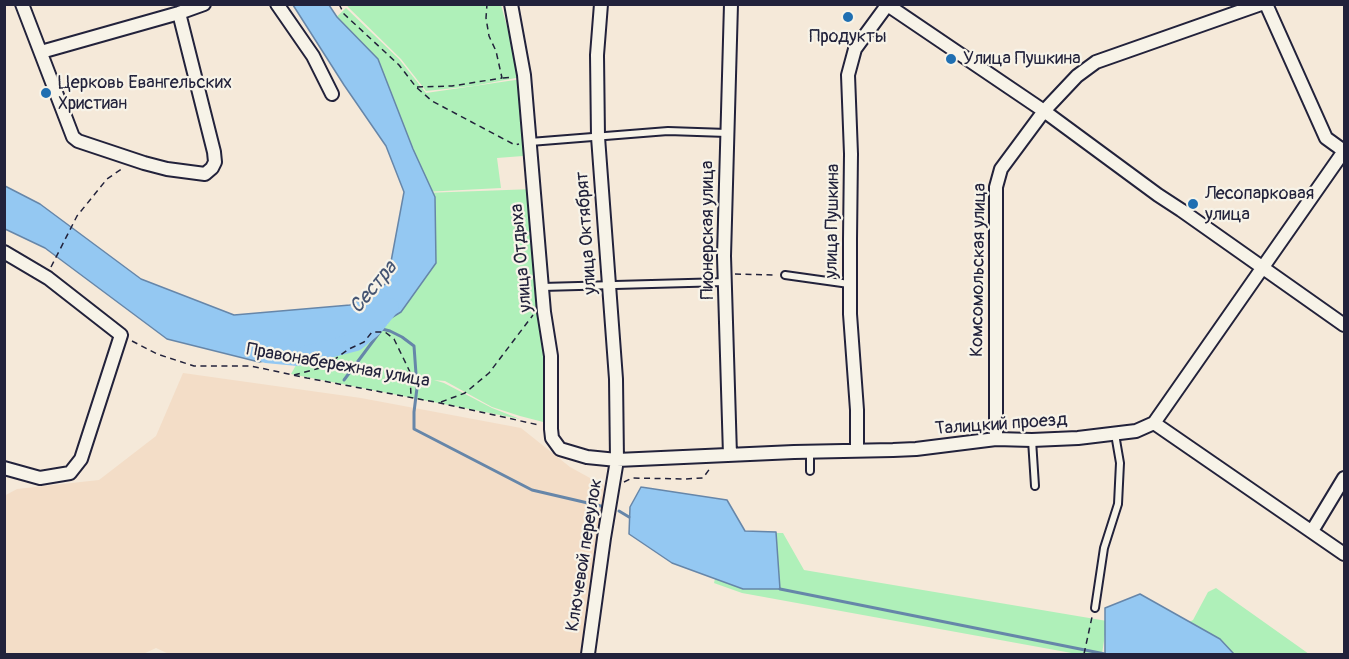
<!DOCTYPE html>
<html>
<head>
<meta charset="utf-8">
<style>
	body { margin:0 }
	#map { position:relative; width:1349px; height:659px; overflow:hidden; background:#f5e9d9; font-family:Pangolin,sans-serif }
	canvas { display:block }
	.frame { position:absolute; inset:0; border:6px solid #22223b; pointer-events:none }
</style>
</head>
<body>
<div id="map">
<canvas width="1349" height="659"></canvas>
<div class="frame"></div>
</div>
<script>
const ctx = document.querySelector('canvas').getContext('2d');
ctx.lineJoin = 'round';
function fill(path, color) { ctx.fillStyle = color; ctx.fill(path, 'evenodd'); }
const poly = rows => new Path2D(rows.map(r => 'M' + r).join(''));
function strokePath(path, color, width, dash) { ctx.strokeStyle = color; ctx.lineWidth = width; ctx.lineCap = dash ? 'butt' : 'round'; ctx.setLineDash(dash || []); ctx.stroke(path); }
function label(font, color, halo, rows, align = 'center') {
  ctx.font = font + ' Pangolin,sans-serif'; ctx.lineWidth = 4.5; ctx.setLineDash([]); ctx.textBaseline = 'middle'; ctx.strokeStyle = halo; ctx.fillStyle = color; for (const [text, x, y, turn = 0] of rows) {
    ctx.save(); ctx.translate(x, y); ctx.rotate((+turn || 0) * Math.PI / 180); ctx.textAlign = isNaN(turn) ? turn : align; if (halo) ctx.strokeText(text, 0, 0); ctx.fillText(text, 0, 0); ctx.restore();
  }
}
const built = poly([
	[183,373,361,398,521,428,570,467,610,489,603,536,581,654,169,654,156,648,143,654,5,654,4,496,17,489,99,480,156,436]
]);
const green = poly([
	[347,5,501,5,521,77,473,86,426,91,401,59,348,7],
	[346,8,399,59,426,93,522,79,536,155,497,158,501,188,424,192,330,23],
	[357,70,406,148,427,210,424,267,383,325,388,325,386,324,431,269,431,209,424,193,534,189,548,273,533,273,548,274,550,312,550,371,547,423,520,416,492,407,445,381,434,380,444,383,492,408,520,419,291,374,300,358,357,343,377,325,419,269,423,214,405,156,354,74],
	[729,521,738,533,783,533,804,570,1107,621,1102,654,1077,654,742,593,714,583],
	[1216,588,1309,654,1127,654,1193,620,1208,592]
]);
const water = poly([
	[293,5,329,5,337,17,378,59,413,149,435,197,436,263,401,312,343,347,259,362,167,339,45,248,5,229,5,186,40,204,141,279,234,315,350,305,387,283,404,192,386,146,344,85,293,5],
	[641,487,727,500,745,531,776,532,780,589,743,589,672,563,629,534,630,507,641,487],
	[1140,594,1220,639,1234,654,1105,654,1105,608,1140,594]
]);
const stream = poly([
	[374,327,390,331,402,337,414,346,417,388,414,412,414,429,532,490,605,507],
	[344,380,382,329],
	[619,511,629,517],
	[780,589,1105,654]
]);
const river = poly([
	[266,354,298,357,356,342,374,327,390,307]
]);
const path = poly([
	[339,4,344,14,399,65,416,87,432,101,515,145,519,144],
	[503,78,513,77],
	[417,87,452,86,502,78,496,51,489,36,486,18,487,4],
	[51,267,77,216,107,179,123,168],
	[735,274,775,275],
	[132,341,157,354,194,366,251,366,307,378,440,403,539,425],
	[294,375,324,367,349,349,364,342,372,332,385,332,394,339,410,372,411,397],
	[441,402,465,393,489,373,533,315],
	[624,482,632,478,685,479,703,478,711,467],
	[1084,654,1092,617]
]);
const service = poly([
	[530,142,668,131,727,133],
	[785,275,849,284],
	[542,287,725,282],
	[1032,440,1035,486],
	[810,471,810,452],
	[1095,608,1104,548,1118,504,1120,463,1115,434]
]);
const minor = poly([
	[22,4,73,137,78,141,144,163,167,169,205,174,212,168,215,162,214,152,179,13],
	[277,4,313,56,332,94],
	[511,4,524,75,544,312,551,356,551,429,552,438,560,449,587,457,617,460,794,452,893,450,916,449,996,439,1032,440,1078,438,1136,431,1154,423],
	[886,4,1044,111,1158,195,1181,210,1344,325],
	[1266,4,1326,138,1344,151],
	[41,52,179,13,204,4],
	[4,252,48,278,121,335,81,459,70,473,40,478,4,468],
	[1154,423,1344,151],
	[1154,423,1344,554],
	[996,439,996,187,1001,169,1044,111,1077,76,1096,62,1261,4],
	[857,450,857,410,850,314,850,239,851,154,848,75,855,49,888,4],
	[730,455,724,256,731,4],
	[1312,531,1344,478],
	[588,654,604,538,617,460,616,379,598,137,597,55,601,4]
]);
const markers = [
	[848,17,6,"#1f6fb2"],
	[951,59,6,"#1f6fb2"],
	[46,93,6,"#1f6fb2"],
	[1193,204,6,"#1f6fb2"]
];
const poiNames = [
	["Продукты",848,37,"center"],
	["Улица Пушкина",963,59],
	["Церковь Евангельских",58,83],
	["Христиан",58,104],
	["Лесопарковая",1205,194],
	["улица",1205,215]
];
const streetNames = [
	["улица Пушкина",833,221,-89],
	["Пионерская улица",708,230,-90],
	["улица Октябрят",587,233,-94],
	["улица Отдыха",522,258,-95],
	["Комсомольская улица",979,270,-89],
	["Правонабережная улица",338,366,10],
	["Талицкий проезд",1001,425,-4],
	["Ключевой переулок",585,555,-81]
];
const waterNames = [
	["Сестра",374,288,-50]
];
fill(built, '#f3ddc7');
fill(green, '#aff0b9');
fill(water, '#94c8f2');
strokePath(water, '#6686a9', 1.5);
strokePath(stream, '#6686a9', 3);
strokePath(river, '#94c8f2', 18);
strokePath(service, '#22223b', 10);
strokePath(minor, '#22223b', 16);
strokePath(path, '#22223b', 1.5, [6, 4.5]);
strokePath(service, '#f7f3e8', 6);
strokePath(minor, '#f7f3e8', 12);
for (const [x, y, r, color] of markers) { const dot = new Path2D(); dot.arc(x, y, r, 0, 2 * Math.PI); ctx.fillStyle = color; ctx.fill(dot); strokePath(dot, '#f7f3e8', 2); }
label('18px', '#22223b', '#f7f3e8', poiNames, 'left');
label('18px', '#22223b', '#f7f3e8', streetNames);
label('italic 20px', '#445472', '#f7f3e8', waterNames);
</script>
</body>
</html>
